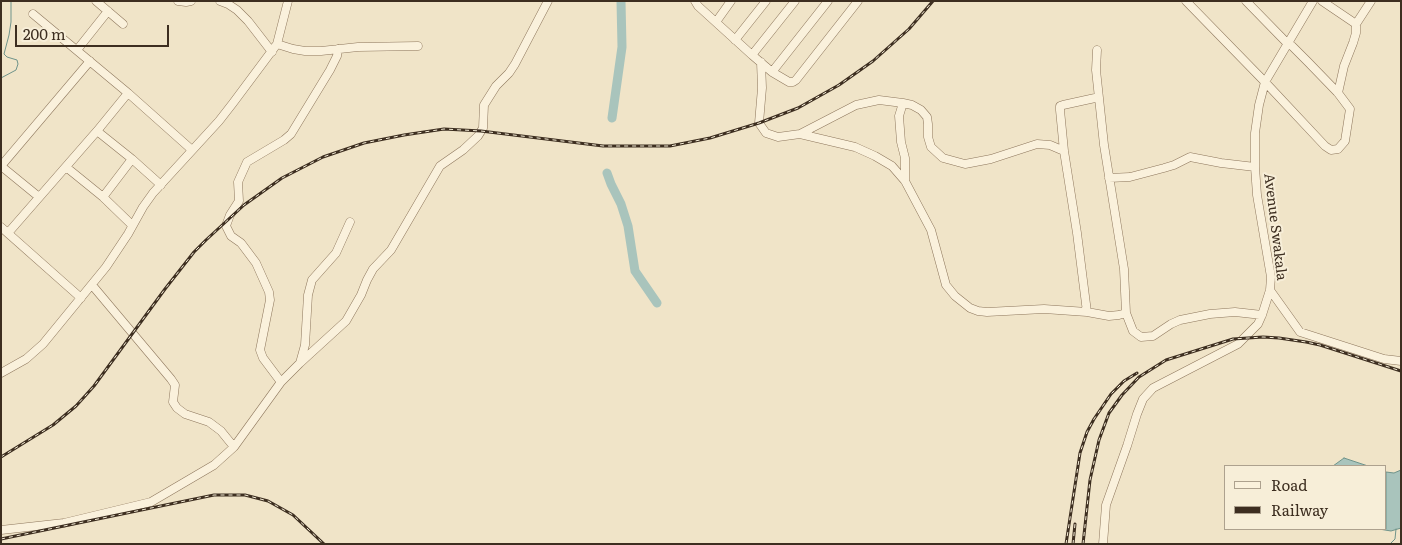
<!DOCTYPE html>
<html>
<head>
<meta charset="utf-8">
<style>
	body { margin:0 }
	#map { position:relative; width:1402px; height:545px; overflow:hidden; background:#f0e4c8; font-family:Literata,serif }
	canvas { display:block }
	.frame { position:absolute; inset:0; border:2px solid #3d2e20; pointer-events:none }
	.legend { position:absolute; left:1224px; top:465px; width:162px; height:65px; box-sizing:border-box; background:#f7eed8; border:1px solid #ada18e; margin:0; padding:6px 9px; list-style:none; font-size:15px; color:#3d2e20 }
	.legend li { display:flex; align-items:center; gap:10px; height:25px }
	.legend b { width:25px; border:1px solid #ada18e }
	.scale { position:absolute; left:15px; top:25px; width:154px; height:22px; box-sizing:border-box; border:2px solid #3d2e20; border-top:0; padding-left:6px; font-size:15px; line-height:18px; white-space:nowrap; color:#3d2e20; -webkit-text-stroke:4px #f7eed8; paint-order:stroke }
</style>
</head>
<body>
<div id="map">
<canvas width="1402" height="545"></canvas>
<div class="frame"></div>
<ul class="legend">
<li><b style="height:6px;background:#faf1dc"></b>Road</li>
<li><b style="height:6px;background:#3d2e20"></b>Railway</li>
</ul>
<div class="scale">200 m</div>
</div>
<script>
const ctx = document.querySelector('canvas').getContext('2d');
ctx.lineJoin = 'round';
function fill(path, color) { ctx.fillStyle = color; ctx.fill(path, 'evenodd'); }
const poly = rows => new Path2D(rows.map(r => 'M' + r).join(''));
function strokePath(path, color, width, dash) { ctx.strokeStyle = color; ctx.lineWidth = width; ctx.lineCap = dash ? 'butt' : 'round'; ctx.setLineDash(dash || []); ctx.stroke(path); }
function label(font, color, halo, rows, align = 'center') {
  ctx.font = font + ' Literata,serif'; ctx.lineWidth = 4; ctx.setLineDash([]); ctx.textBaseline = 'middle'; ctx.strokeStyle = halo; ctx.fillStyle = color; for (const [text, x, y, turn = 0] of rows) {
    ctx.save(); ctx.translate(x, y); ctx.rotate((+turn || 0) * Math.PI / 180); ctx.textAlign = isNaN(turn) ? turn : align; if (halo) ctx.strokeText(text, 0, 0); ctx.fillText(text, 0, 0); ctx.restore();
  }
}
const water = poly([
	[1344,458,1368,466,1333,466,1344,458],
	[1401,470,1401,528,1391,531,1379,529,1386,529,1386,472,1394,473,1401,470]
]);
const stream = poly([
	[1,78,16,70,18,64,17,60,7,57,4,54,9,35,11,22,11,1],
	[1390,544,1395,539,1396,529]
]);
const river = poly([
	[612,118,622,47,621,1],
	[607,173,611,184,621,204,628,226,635,271,657,303]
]);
const minor = poly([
	[96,1,123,24],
	[178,1,186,2,191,1],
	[220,1,228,4,237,10,248,21,272,52],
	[695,1,698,6,752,55,772,72,789,82,793,82,796,80,858,1],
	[1186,1,1265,82,1325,146,1331,150,1338,149,1345,141,1350,109,1338,93,1308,62,1292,46,1287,43,1246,1],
	[1322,1,1356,24],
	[33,14,128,93,192,150],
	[716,22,731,1],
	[735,40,766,1],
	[277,44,293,49,305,51,321,51,358,47,418,46],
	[77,50,108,11],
	[1097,50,1096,70,1104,145,1124,269,1126,313,1133,331,1141,337,1153,336,1171,324,1180,320,1210,314,1235,312,1262,315],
	[752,55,795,1],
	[761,62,762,88,759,123,766,133,778,137,800,134,856,105,879,100,903,103,912,105,921,110,927,117,928,124,928,137,931,147,943,158,965,164,991,159,1037,144,1050,145,1064,151],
	[772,72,828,1],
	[1338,93,1344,66,1353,43,1356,33,1356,24,1371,1],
	[903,103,899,116,901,142,905,158,905,181],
	[97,131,132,159,161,185],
	[800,134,855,147,875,156,892,166,905,181,931,230,946,285,955,296,970,308,978,311,987,312,1044,309,1087,312,1109,316,1119,315,1126,313],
	[66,167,103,197,132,225],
	[1109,178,1130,177,1164,168,1174,165,1190,157,1221,163,1255,167],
	[39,197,1,166,90,61],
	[103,197,132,159],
	[1,227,81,298],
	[8,233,97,131,128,93],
	[92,285,171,379,175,385,173,402,177,408,185,414,209,422,221,431,234,447],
	[1270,290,1300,332,1384,359,1401,361],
	[1087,312,1077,233,1064,151,1060,110,1060,106,1063,105,1095,98,1098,98],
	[300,363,305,345,308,295,312,280,336,253,350,222],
	[1,373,26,359,43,344,106,267,128,234,143,207,153,193,219,121,233,103,277,44,288,1],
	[281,382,263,358,260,350,270,300,269,292,256,263,241,243,231,236,226,226,227,223,230,215,239,201,238,182,247,162,284,140,291,134,330,70,337,56,338,49],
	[1,530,64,523,151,502,214,465,234,447,281,382,300,363,346,321,361,295,367,280,373,269,391,250,440,166,463,150,478,136,483,128,484,105,496,86,509,73,515,64,548,1],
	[1103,544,1106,505,1127,446,1137,414,1143,399,1153,388,1238,344,1258,324,1262,315,1270,290,1271,277,1257,195,1255,167,1255,133,1259,105,1265,82,1313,1]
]);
const rail = poly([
	[1,457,53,425,76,406,94,386,165,289,194,252,206,240,244,205,282,178,323,157,364,143,404,135,444,129,481,131,603,146,670,146,710,138,759,123,798,108,839,85,873,61,909,29,933,1],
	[1,539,214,495,245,495,268,501,293,515,324,544],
	[1066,544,1080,453,1087,432,1094,419,1111,394,1124,381,1137,373],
	[1073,544,1075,524],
	[1083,544,1090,480,1099,440,1109,413,1122,395,1139,377,1166,360,1233,339,1263,337,1279,338,1306,342,1320,345,1401,371]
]);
const streetNames = [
	["Avenue Swakala",1275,227,83]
];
fill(water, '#a9c4bc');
strokePath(water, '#6f938a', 1);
strokePath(stream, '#6f938a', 1);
strokePath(river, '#a9c4bc', 9);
strokePath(minor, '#8d765c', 9);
strokePath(minor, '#faf1dc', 8);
strokePath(rail, '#3d2e20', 3);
strokePath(rail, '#f7eed8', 1, [4]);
label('14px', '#3d2e20', '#f7eed8', streetNames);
</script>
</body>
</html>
